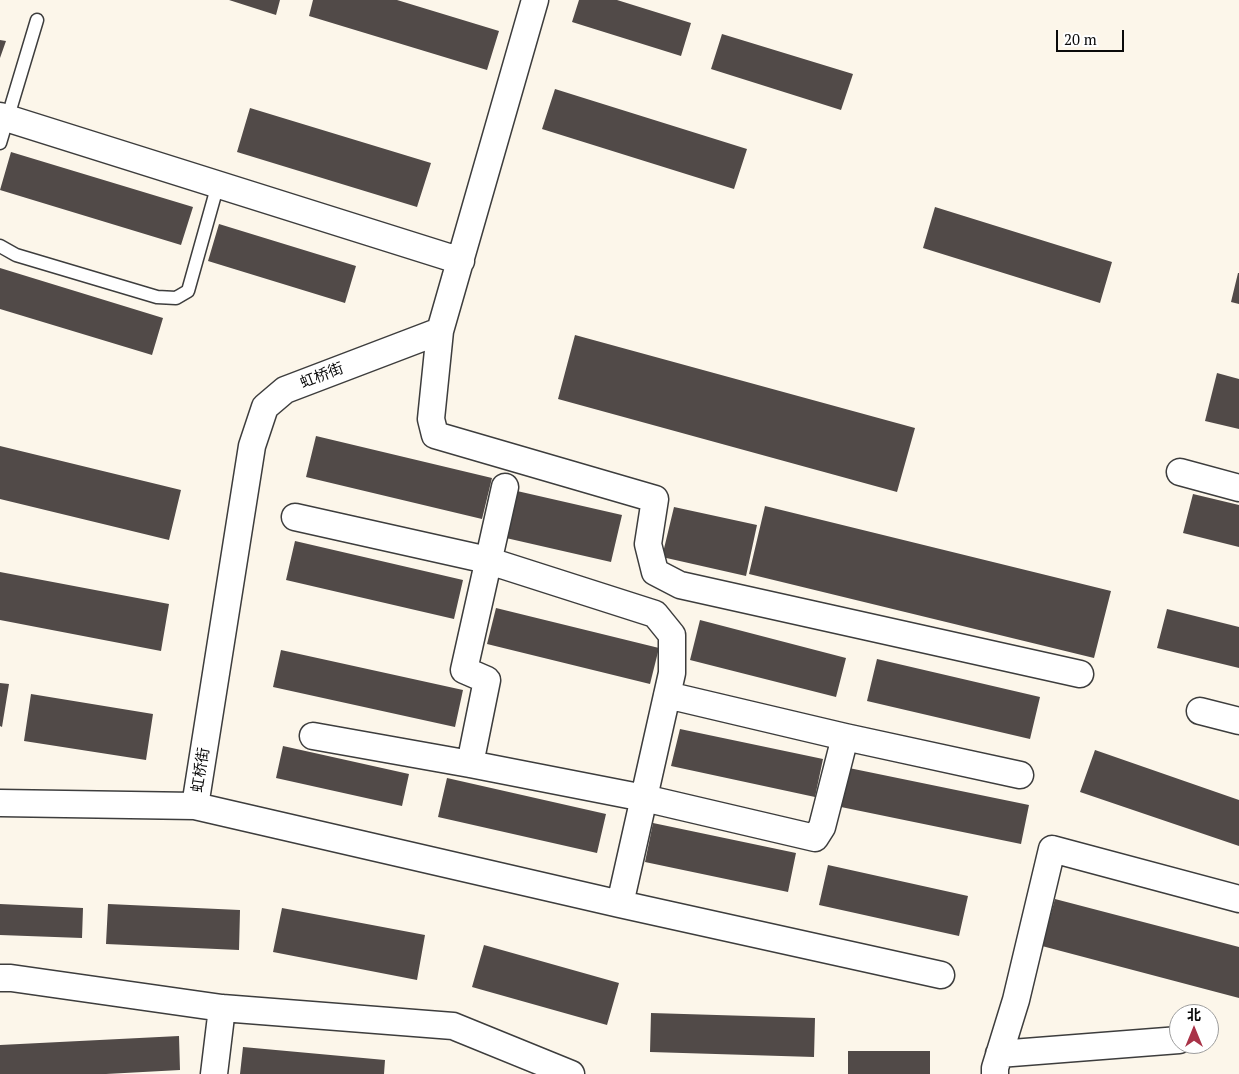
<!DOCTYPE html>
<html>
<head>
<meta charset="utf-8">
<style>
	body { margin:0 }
	#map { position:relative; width:1239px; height:1074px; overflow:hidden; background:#fcf6ea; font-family:"PT Serif","Noto Sans SC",serif }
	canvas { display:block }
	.north { position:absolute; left:1169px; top:1004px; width:50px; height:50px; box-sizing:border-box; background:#fff; border:1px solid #9d9d9d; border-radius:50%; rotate:0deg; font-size:14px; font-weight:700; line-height:20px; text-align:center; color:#0a0a0a }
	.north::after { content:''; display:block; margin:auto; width:18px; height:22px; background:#a93348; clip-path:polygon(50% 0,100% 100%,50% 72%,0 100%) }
	.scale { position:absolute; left:1056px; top:30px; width:68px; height:22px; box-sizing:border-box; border:2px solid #0a0a0a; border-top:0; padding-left:6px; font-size:15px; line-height:18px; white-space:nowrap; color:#0a0a0a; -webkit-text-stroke:4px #fff; paint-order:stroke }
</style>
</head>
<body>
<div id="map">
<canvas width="1239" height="1074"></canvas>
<div class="north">北</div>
<div class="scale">20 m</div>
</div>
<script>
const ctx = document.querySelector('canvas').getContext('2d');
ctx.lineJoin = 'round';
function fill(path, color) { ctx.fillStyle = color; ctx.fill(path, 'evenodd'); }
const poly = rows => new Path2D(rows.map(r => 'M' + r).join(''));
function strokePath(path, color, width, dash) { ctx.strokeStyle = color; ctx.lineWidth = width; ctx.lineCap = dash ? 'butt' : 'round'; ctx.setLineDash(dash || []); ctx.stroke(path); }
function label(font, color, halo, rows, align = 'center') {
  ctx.font = font + ' "PT Serif","Noto Sans SC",serif'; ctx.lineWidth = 5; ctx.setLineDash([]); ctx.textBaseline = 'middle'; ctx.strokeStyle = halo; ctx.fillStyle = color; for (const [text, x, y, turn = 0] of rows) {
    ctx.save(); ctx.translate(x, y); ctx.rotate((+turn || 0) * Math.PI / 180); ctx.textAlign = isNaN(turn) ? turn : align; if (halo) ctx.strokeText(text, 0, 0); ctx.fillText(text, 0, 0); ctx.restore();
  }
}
const building = poly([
	[229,0,280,0,276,15],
	[313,0,397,0,499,31,487,70,309,16],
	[579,0,617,0,691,23,681,56,572,22],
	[722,34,853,74,841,110,711,69],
	[0,40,6,41,0,58],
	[555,89,747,149,734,189,542,129],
	[250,108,431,163,417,207,237,152],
	[11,152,193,207,181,245,0,190],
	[935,207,1112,262,1100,303,923,248],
	[219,224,356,266,345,303,208,261],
	[0,268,163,318,152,355,0,309],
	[1238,273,1239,273,1239,304,1231,302],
	[575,335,915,428,897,492,558,399],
	[1217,373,1239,379,1239,429,1205,421],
	[316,436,492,478,482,519,306,477],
	[0,446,181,490,169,540,0,499],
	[517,491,622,515,611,562,506,538],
	[1193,494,1239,505,1239,547,1183,533],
	[765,506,1111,591,1094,658,749,574],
	[674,507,757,525,746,576,662,557],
	[295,541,463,580,454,619,286,580],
	[0,572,169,604,161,651,0,620],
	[496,608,659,648,650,684,487,644],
	[1167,609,1239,627,1239,668,1157,648],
	[700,620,846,658,836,697,690,660],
	[281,650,463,690,455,727,273,687],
	[877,659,1040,697,1030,739,867,701],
	[0,683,9,684,2,727,0,726],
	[31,694,153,714,146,760,24,741],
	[680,729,823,759,815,797,671,766],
	[283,746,409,774,402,806,276,778],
	[1095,750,1239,800,1239,846,1080,792],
	[849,768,1029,805,1021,844,841,807],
	[447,778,606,814,597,853,438,817],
	[653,823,796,853,788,892,645,862],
	[828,865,968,896,959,936,819,905],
	[1055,899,1239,947,1239,998,1042,946],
	[0,904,83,908,82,938,0,935],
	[108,904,240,910,239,950,106,944],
	[282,908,425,935,417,980,273,952],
	[484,945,619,983,607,1025,472,987],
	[651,1013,815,1018,814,1057,650,1052],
	[179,1036,180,1070,106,1074,0,1074,0,1045],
	[243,1047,385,1060,384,1074,240,1074],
	[848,1051,930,1051,930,1074,848,1074]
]);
const service = poly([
	[0,143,37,20],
	[0,246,16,255,157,297,176,298,188,291,218,184]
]);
const minor = poly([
	[0,116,461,261],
	[440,331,431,419,435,435,655,499,648,544,655,572,680,585,1080,674],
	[1180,472,1239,488],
	[295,517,483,559,655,614,672,635,672,673,620,904],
	[667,695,845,737,1020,775],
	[1200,711,1239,721],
	[313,736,470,764,644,798,815,838,822,827,845,737],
	[470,764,487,680,464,670,505,487],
	[0,803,195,806,620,904,941,975],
	[195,806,252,446,265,407,285,390,440,331,535,0],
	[0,978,11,978,222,1008,453,1026,571,1074],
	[999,1054,1179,1040],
	[214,1074,222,1008],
	[995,1074,995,1068,1016,1000,1052,849,1239,899]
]);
const streetNames = [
	["虹桥街",322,376,-21],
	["虹桥街",201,770,-81]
];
fill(building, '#514a48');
strokePath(service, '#3d3d3d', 15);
strokePath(minor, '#3d3d3d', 29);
strokePath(service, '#fff', 12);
strokePath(minor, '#fff', 26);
label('15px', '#0a0a0a', '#fff', streetNames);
</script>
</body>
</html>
